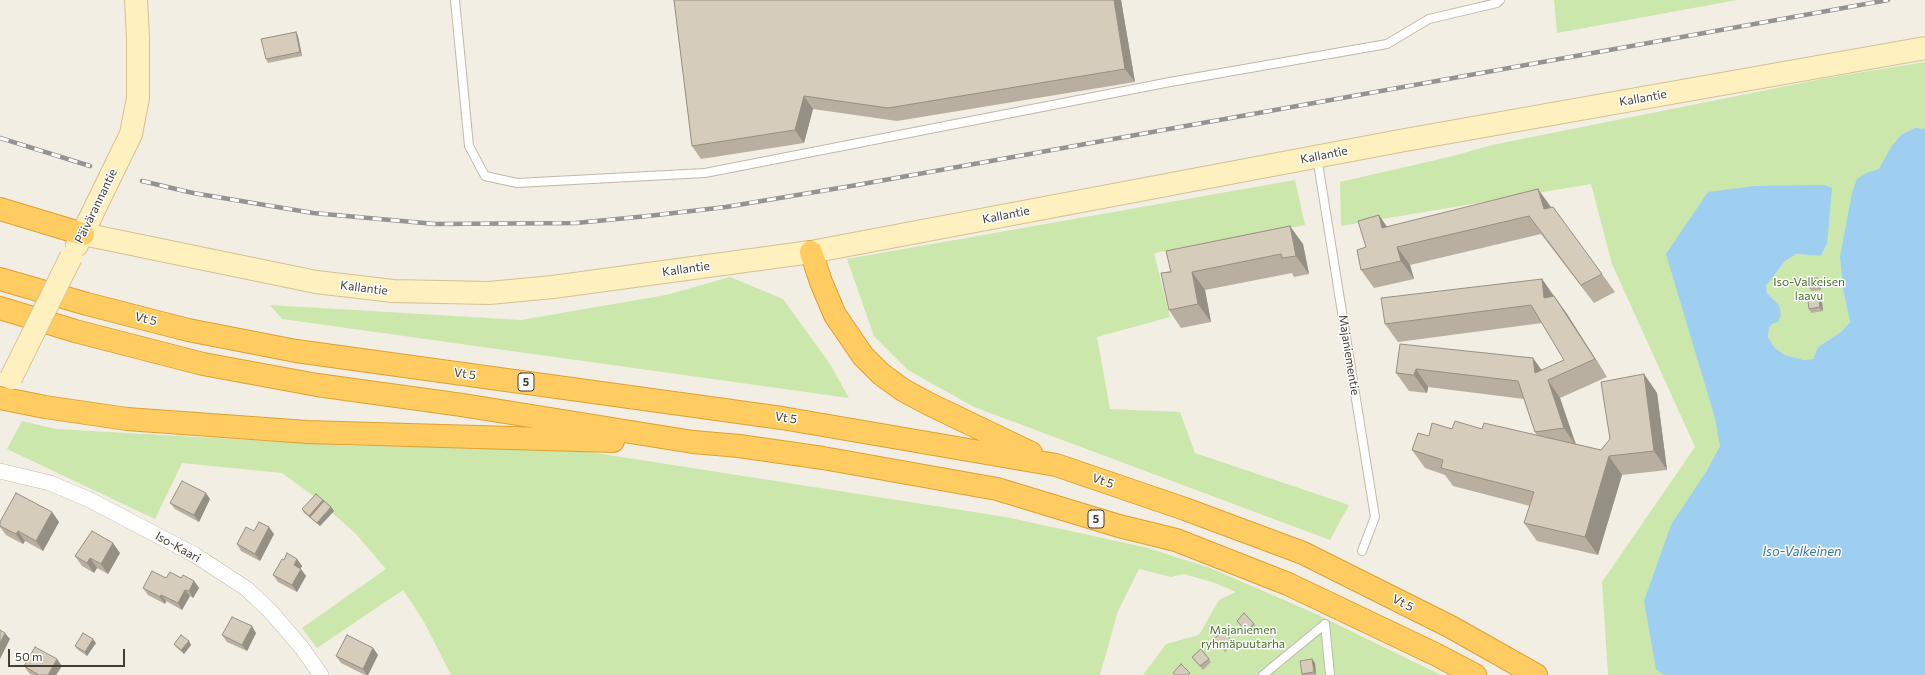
<!DOCTYPE html>
<html>
<head>
<meta charset="utf-8">
<style>
	body { margin:0 }
	#map { position:relative; width:1925px; height:675px; overflow:hidden; background:#f2eee3; font-family:Commissioner,sans-serif }
	canvas { display:block }
	.scale { position:absolute; left:8px; top:649px; width:117px; height:18px; box-sizing:border-box; border:2px solid #443d33; border-top:0; padding-left:5px; font-size:12px; line-height:14px; white-space:nowrap; color:#443d33; -webkit-text-stroke:3px #fff; paint-order:stroke }
</style>
</head>
<body>
<div id="map">
<canvas width="1925" height="675"></canvas>
<div class="scale">50 m</div>
</div>
<script>
const ctx = document.querySelector('canvas').getContext('2d');
ctx.lineJoin = 'round';
function fill(path, color) { ctx.fillStyle = color; ctx.fill(path, 'evenodd'); }
const poly = rows => new Path2D(rows.map(r => 'M' + r).join(''));
function strokePath(path, color, width, dash) { ctx.strokeStyle = color; ctx.lineWidth = width; ctx.lineCap = dash ? 'butt' : 'round'; ctx.setLineDash(dash || []); ctx.stroke(path); }
function label(font, color, halo, rows, align = 'center') {
  ctx.font = font + ' Commissioner,sans-serif'; ctx.lineWidth = 3; ctx.setLineDash([]); ctx.textBaseline = 'middle'; ctx.strokeStyle = halo; ctx.fillStyle = color; for (const [text, x, y, turn = 0] of rows) {
    ctx.save(); ctx.translate(x, y); ctx.rotate((+turn || 0) * Math.PI / 180); ctx.textAlign = isNaN(turn) ? turn : align; if (halo) ctx.strokeText(text, 0, 0); ctx.fillText(text, 0, 0); ctx.restore();
  }
}
const green = poly([
	[1554,0,1737,0,1557,33],
	[1925,62,1925,221,1840,257,1843,289,1850,322,1841,332,1818,347,1813,359,1804,360,1785,355,1775,348,1768,337,1769,328,1779,305,1767,293,1766,286,1785,261,1796,254,1821,256,1827,245,1763,265,1720,446,1706,472,1768,675,1608,675,1602,582,1695,447,1612,264,1591,184,1341,226,1340,182,1449,157,1492,145,1827,78],
	[1295,180,1305,225,1154,253,1170,317,1097,337,1110,409,1180,412,1195,453,1349,505,1330,540,974,407,908,370,874,336,847,259],
	[730,277,783,299,830,364,849,398,282,319,270,305,521,320,666,295],
	[22,421,56,429,354,446,564,448,1006,517,1148,548,1210,568,1314,613,1441,675,1143,675,1166,644,1199,635,1219,600,1236,592,1215,583,1184,574,1171,577,1139,569,1118,611,1100,675,451,675,423,620,403,590,317,648,302,628,386,569,355,533,312,495,282,473,182,463,155,519,7,449]
]);
const water = poly([
	[1915,128,1925,129,1925,675,1664,675,1656,669,1644,601,1671,525,1706,472,1720,446,1715,418,1666,254,1708,192,1755,186,1824,185,1832,188,1827,244,1821,256,1796,254,1785,261,1766,286,1767,293,1779,305,1781,314,1778,322,1772,324,1769,328,1768,337,1775,348,1785,355,1804,360,1813,359,1818,347,1841,332,1850,322,1843,289,1840,257,1852,193,1857,179,1866,173,1879,169,1891,147,1901,135]
]);
const service = poly([
	[455,0,469,146,485,176,517,183,705,173,1170,82,1387,44,1429,19,1497,3,1500,0],
	[1317,157,1375,517,1362,551],
	[1325,624,1330,675],
	[1263,675,1325,624]
]);
const minor = poly([
	[0,471,50,483,90,500,195,555,247,589,271,612,302,648,321,675]
]);
const secondary = poly([
	[83,234,316,282,393,291,489,293,553,287,811,252,1405,140,1925,48],
	[77,245,131,134,138,98,138,38,136,0]
]);
const motorway = poly([
	[0,209,83,234],
	[811,252,821,282,835,315,863,356,881,374,903,390,929,404,1031,453],
	[0,279,87,304,188,330,296,351,782,418,1056,465,1185,509,1303,553,1451,627,1536,675],
	[0,308,75,331,203,364,317,385,462,405,693,442,739,446,823,458,997,489,1119,526,1176,540,1288,584,1437,655,1475,675],
	[0,398,45,407,127,419,307,432,613,441]
]);
const rail = poly([
	[0,138,90,166],
	[142,181,193,193,313,213,435,224,576,223,648,216,726,207,857,185,1888,0]
]);
const secondaryBridge = poly([
	[11,378,71,257]
]);
const wall = poly([
	[674,0,1121,0,1135,82,897,121,813,109,804,143,701,159,692,146],
	[296,32,298,36,302,56,268,63,266,59],
	[1551,207,1602,274,1615,292,1594,303,1541,234,1410,265,1414,279,1374,288,1361,270,1366,247,1387,227],
	[1303,244,1309,274,1294,277,1292,273,1205,290,1211,322,1181,328,1169,310,1161,273],
	[1542,279,1567,314,1607,377,1560,398,1576,444,1601,450,1610,439,1644,374,1657,393,1667,470,1622,475,1598,555,1537,541,1524,523,1530,506,1453,486,1445,475,1425,468,1412,450,1429,436,1452,429,1482,429,1537,435,1535,432,1524,399,1428,387,1427,393,1409,391,1396,373,1400,344,1542,370,1564,360,1542,323,1398,342,1385,324],
	[1820,281,1821,290,1811,291,1809,287],
	[1822,303,1823,311,1811,313,1809,309],
	[210,499,199,522,175,509,170,503],
	[323,500,331,507,334,511,320,526,304,513,302,509],
	[52,512,59,522,43,551,25,541,23,544,6,535,0,527,0,522],
	[254,531,274,534,260,561,241,551,237,544],
	[120,553,108,574,97,568,94,573,82,566,75,556],
	[297,559,302,566,300,569,306,576,297,592,278,582,273,575,284,560],
	[166,578,181,578,194,581,199,588,193,598,190,596,182,610,166,601,165,604,148,595,143,588],
	[1237,621,1254,624,1256,627,1249,635],
	[256,633,247,651,227,642,222,635],
	[1214,639,1232,641,1235,644,1225,652],
	[189,641,191,645,184,654,176,647,174,644],
	[96,643,87,656,77,649,75,646],
	[373,648,378,655,368,675,365,675,341,663,336,656],
	[1192,657,1209,659,1211,662,1203,670],
	[1312,659,1315,663,1316,675,1302,675,1302,674],
	[24,666,62,666,56,675,32,675,29,673]
]);
const shadedWall = poly([
	[1114,0,1121,0,1135,82,1125,69],
	[296,32,298,36,302,56,300,52],
	[804,96,813,109,804,143,795,130],
	[1538,189,1551,207,1544,209],
	[1379,215,1392,234,1382,228],
	[1290,226,1303,244,1309,274,1296,256],
	[1397,247,1410,265,1414,279,1401,261],
	[1192,272,1205,290,1211,322,1198,304],
	[1817,278,1820,281,1821,290,1818,286],
	[1542,279,1555,298,1544,298],
	[1554,296,1567,314,1607,377,1595,359],
	[1819,299,1822,303,1823,311,1820,307],
	[1533,358,1546,376,1535,373],
	[1416,369,1428,387,1427,393,1414,375],
	[1644,374,1657,393,1667,470,1654,451],
	[1548,380,1560,398,1576,446,1564,428],
	[1609,456,1622,475,1598,555,1585,537],
	[206,493,210,499,199,522,194,515],
	[323,500,325,503,310,517,311,519,309,516],
	[331,507,334,511,320,526,317,523],
	[52,512,59,522,43,551,36,541],
	[269,527,274,534,260,561,255,554],
	[18,531,25,541,23,544,16,534],
	[113,543,120,553,108,574,101,564],
	[90,558,97,568,94,573,87,563],
	[297,559,302,566,299,572,294,565],
	[301,569,306,576,297,592,292,585],
	[194,581,199,588,193,598,189,591],
	[185,590,190,596,182,610,178,603],
	[161,595,166,601,165,604,160,597],
	[252,626,256,633,247,651,242,645],
	[5,633,10,639,0,659,0,643],
	[93,639,96,643,87,656,85,652],
	[189,641,191,645,184,654,181,650],
	[373,648,378,655,368,675,367,675,363,669],
	[57,659,62,666,56,675,48,675],
	[1312,659,1315,663,1316,675,1314,672]
]);
const building = poly([
	[674,0,1114,0,1125,69,888,108,804,96,795,130,692,146,674,0],
	[296,32,300,52,266,59,261,39,296,32],
	[1538,189,1544,209,1553,207,1602,274,1581,285,1529,216,1397,247,1401,261,1361,270,1357,250,1366,247,1358,221,1379,215,1382,228,1538,189],
	[1290,226,1296,256,1282,258,1281,254,1192,272,1198,304,1169,310,1161,273,1171,272,1166,251,1290,226],
	[1817,278,1818,286,1809,287,1808,279,1817,278],
	[1542,279,1544,298,1554,296,1595,359,1548,380,1564,428,1535,432,1518,381,1416,369,1414,375,1396,373,1400,344,1533,358,1535,373,1564,360,1531,305,1385,324,1381,298,1542,279],
	[1819,299,1820,307,1809,309,1808,301,1819,299],
	[1644,374,1654,451,1609,456,1585,537,1524,523,1534,492,1441,468,1443,460,1412,450,1418,433,1429,436,1432,423,1452,429,1455,421,1482,429,1484,423,1601,450,1610,439,1601,382,1644,374],
	[182,481,206,493,194,515,170,503,182,481],
	[16,493,52,512,36,541,18,531,16,534,0,526,0,522,16,493],
	[316,494,323,500,309,516,302,509,316,494],
	[324,501,331,507,317,523,310,517,324,501],
	[259,522,269,527,255,554,237,544,246,527,254,531,259,522],
	[92,531,113,543,101,564,90,558,87,563,75,556,92,531],
	[287,553,297,559,294,565,301,569,292,585,273,575,282,559,284,560,287,553],
	[152,571,166,578,170,572,181,578,183,575,194,581,189,591,185,590,178,603,161,595,160,597,143,588,152,571],
	[1244,613,1254,624,1246,631,1237,621,1244,613],
	[232,617,252,626,242,645,222,635,232,617],
	[0,630,5,633,0,643,0,630],
	[1223,631,1232,641,1223,649,1214,639,1223,631],
	[83,633,93,639,85,652,75,646,83,633],
	[181,635,189,641,181,650,174,644,181,635],
	[347,635,373,648,363,669,336,656,347,635],
	[35,647,57,659,48,675,39,675,24,666,35,647],
	[1201,649,1209,659,1200,666,1192,657,1201,649],
	[1312,659,1314,672,1302,674,1300,661,1312,659],
	[1181,664,1190,673,1188,675,1176,675,1173,673,1181,664]
]);
const shields = [
	[526,382,16],
	[1096,519,16]
];
const shieldNames = [
	["5",526,382],
	["5",1096,519]
];
const streetNames = [
	["Kallantie",1643,98,-10],
	["Kallantie",1324,155,-11],
	["Päivärannantie",96,206,-64],
	["Kallantie",1006,215,-11],
	["Kallantie",686,269,-8],
	["Kallantie",364,288,7],
	["Vt 5",146,319,14],
	["Majaniementie",1349,355,81],
	["Vt 5",465,374,7],
	["Vt 5",786,418,9],
	["Vt 5",1103,481,19],
	["Iso-Kaari",178,547,29],
	["Vt 5",1403,603,27]
];
const parkNames = [
	["Iso-Valkeisen",1809,282],
	["laavu",1809,296],
	["Majaniemen",1243,630],
	["ryhmäpuutarha",1243,644]
];
const waterNames = [
	["Iso-Valkeinen",1802,552]
];
fill(green, '#cbe7ab');
fill(water, '#9ecef0');
strokePath(service, '#c0b8a9', 10);
strokePath(minor, '#c0b8a9', 16);
strokePath(secondary, '#d3c292', 24);
strokePath(motorway, '#dea030', 24);
strokePath(service, '#fff', 8);
strokePath(minor, '#fff', 15);
strokePath(secondary, '#fff0c0', 22);
strokePath(motorway, '#ffcc61', 22);
strokePath(rail, '#939393', 4.5);
strokePath(rail, '#fff', 3, [9]);
strokePath(secondaryBridge, '#d3c292', 24, []);
strokePath(secondaryBridge, '#fff0c0', 22);
fill(wall, '#b8afa1');
fill(shadedWall, '#968f83');
fill(building, '#d6ccbb');
strokePath(building, '#968f83', 1);
for (const [x, y, w] of shields) { const box = new Path2D(); box.roundRect(x - w / 2, y - 9, w, 18, 3); ctx.fillStyle = '#fff'; ctx.fill(box); strokePath(box, '#443d33', 1); }
label('bold 11px', '#443d33', null, shieldNames);
label('12px', '#443d33', '#fff', streetNames);
label('12px', '#447527', '#fff', parkNames);
label('italic 13px', '#2c77b0', '#fff', waterNames);
</script>
</body>
</html>
